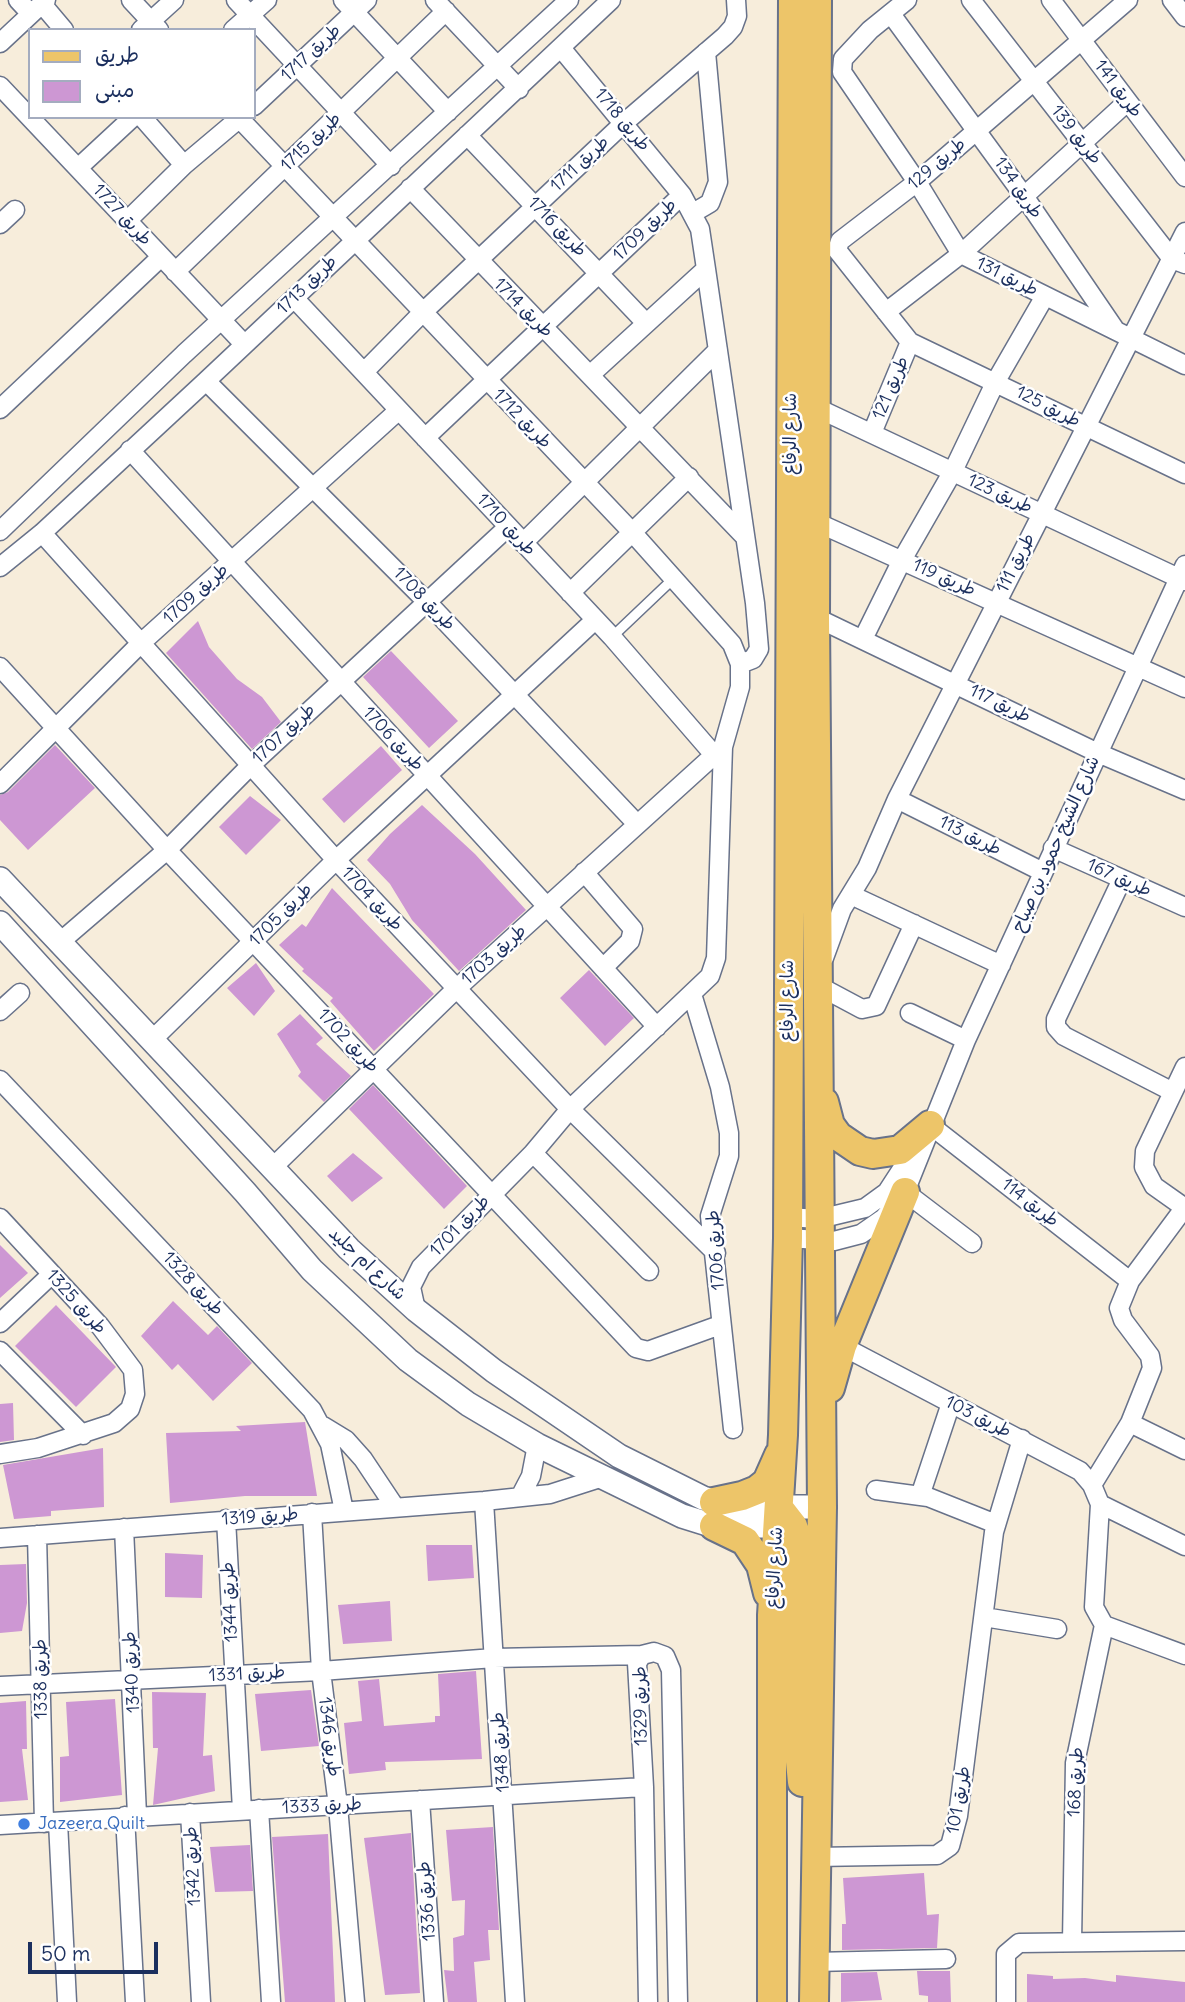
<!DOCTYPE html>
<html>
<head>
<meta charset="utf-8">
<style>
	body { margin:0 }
	#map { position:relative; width:1185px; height:2002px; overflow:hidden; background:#f7eddb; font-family:Delius,"Playpen Sans Arabic",sans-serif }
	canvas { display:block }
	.legend { position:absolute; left:28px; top:28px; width:228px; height:91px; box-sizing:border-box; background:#fff; border:2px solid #a4acbf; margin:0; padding:9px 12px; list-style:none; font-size:21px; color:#1b2f5e }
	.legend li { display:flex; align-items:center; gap:14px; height:35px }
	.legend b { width:35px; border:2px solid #a4acbf }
	.scale { position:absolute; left:28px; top:1942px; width:130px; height:32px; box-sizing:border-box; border:4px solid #1b2f5e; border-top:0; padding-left:9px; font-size:21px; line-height:24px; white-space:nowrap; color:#1b2f5e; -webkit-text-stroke:5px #fff; paint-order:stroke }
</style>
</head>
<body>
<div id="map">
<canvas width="1185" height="2002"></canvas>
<ul class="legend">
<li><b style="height:9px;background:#edc569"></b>طريق</li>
<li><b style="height:19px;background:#cd97d3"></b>مبنى</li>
</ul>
<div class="scale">50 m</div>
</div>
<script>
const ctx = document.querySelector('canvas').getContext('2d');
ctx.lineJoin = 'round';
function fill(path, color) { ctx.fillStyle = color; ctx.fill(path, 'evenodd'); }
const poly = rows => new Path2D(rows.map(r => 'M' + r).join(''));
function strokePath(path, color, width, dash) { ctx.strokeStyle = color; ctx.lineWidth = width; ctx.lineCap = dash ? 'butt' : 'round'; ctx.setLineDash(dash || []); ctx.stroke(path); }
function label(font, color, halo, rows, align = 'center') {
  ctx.font = font + ' Delius,"Playpen Sans Arabic",sans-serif'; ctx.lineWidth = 5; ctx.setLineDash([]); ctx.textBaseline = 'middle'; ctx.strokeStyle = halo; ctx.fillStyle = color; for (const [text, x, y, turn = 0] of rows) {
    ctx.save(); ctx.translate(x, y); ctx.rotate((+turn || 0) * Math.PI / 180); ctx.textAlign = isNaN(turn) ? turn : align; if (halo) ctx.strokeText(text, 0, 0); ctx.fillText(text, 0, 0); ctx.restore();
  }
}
const building = poly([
	[198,621,209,647,237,679,262,697,281,722,252,749,166,653],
	[391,651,458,721,429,748,363,677],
	[55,745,95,788,28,850,0,820,0,795,8,792],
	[381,746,402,770,344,823,322,799],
	[250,796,281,820,246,855,219,827],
	[422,805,475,854,526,910,459,971,412,920,390,884,367,860,390,834],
	[332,888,434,994,374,1051,330,1001,333,998,302,971,304,969,279,945,302,924,306,927],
	[256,963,275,991,254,1016,227,988],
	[589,970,634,1018,605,1046,560,998],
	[300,1014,323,1038,316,1044,351,1076,324,1102,298,1076,301,1072,277,1034],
	[373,1085,467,1186,444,1209,349,1109],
	[353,1153,383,1178,352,1202,327,1176],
	[0,1245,28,1273,0,1298],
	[173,1301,208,1335,217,1326,252,1363,213,1401,178,1364,172,1370,141,1336],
	[56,1305,116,1367,76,1407,15,1346],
	[13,1403,14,1440,0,1442,0,1404],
	[305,1422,317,1496,245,1496,170,1503,166,1433,241,1431,236,1426],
	[103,1448,104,1507,51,1511,51,1516,14,1519,3,1465],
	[426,1545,472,1545,474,1578,428,1581],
	[165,1553,203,1555,202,1598,165,1597],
	[26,1564,27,1603,22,1631,0,1633,0,1565],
	[390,1601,392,1641,343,1644,338,1605],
	[476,1671,482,1759,385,1762,386,1770,349,1774,344,1723,362,1721,358,1681,379,1679,384,1726,435,1722,435,1716,440,1716,438,1674],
	[311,1690,319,1746,261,1751,255,1694],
	[152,1692,206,1693,203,1756,212,1755,215,1791,153,1805,158,1748,153,1748],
	[115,1699,122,1795,60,1802,60,1757,69,1756,66,1702],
	[26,1701,27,1749,22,1749,28,1800,0,1802,0,1703],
	[493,1827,499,1930,488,1930,490,1960,474,1962,477,2002,448,2002,444,1970,454,1971,453,1938,464,1935,465,1900,452,1901,446,1830],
	[411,1833,420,1993,385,1995,364,1838],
	[328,1834,335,2002,285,2002,272,1837],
	[250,1845,253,1891,215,1892,210,1847],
	[924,1873,927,1915,939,1914,937,1948,842,1950,842,1924,846,1924,843,1878],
	[917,1971,950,1971,951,2002,928,2002,928,1996,919,1995],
	[877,1972,882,2000,841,2002,841,1973],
	[1027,1974,1053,1976,1053,1979,1085,1978,1116,1982,1116,1975,1185,1982,1185,2002,1027,2002]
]);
const service = poly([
	[612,637,672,580]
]);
const minor = poly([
	[18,0,31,14],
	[131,0,159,30],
	[236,0,391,166],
	[343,0,448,112],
	[435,0,519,89],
	[907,0,870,30,843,59,842,72,917,182,961,254,1185,365],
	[971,0,1172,259,1185,264],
	[1051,0,1185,177],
	[1128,0,917,182,840,241,837,250,910,342,1185,474],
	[1172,0,1185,17],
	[42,4,64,30],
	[891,14,1024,196,1114,328],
	[141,30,174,0],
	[233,30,267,0],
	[0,43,46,0],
	[561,48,682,195,700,229,706,269,590,375],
	[0,86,244,344],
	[254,106,367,0],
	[142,117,184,165],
	[238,117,632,532,732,644,740,664,740,687,723,747,716,958,710,976,570,1109,533,1153,421,1267,411,1287,416,1310],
	[467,135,645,322],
	[78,168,133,117],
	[410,188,745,537],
	[693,213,710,203,718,182,706,52],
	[127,221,184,165,241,117],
	[0,224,15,210],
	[706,269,755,603,759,649,753,659,740,664],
	[175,272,446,11],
	[294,298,612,637,715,756],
	[886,312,961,254,1127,102],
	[364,372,422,313,625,122,725,36,733,27,737,16,736,0],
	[206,381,427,602,636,823],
	[815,407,1185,581],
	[0,409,161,257],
	[872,433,910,342],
	[425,438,682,195],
	[130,450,657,1027],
	[816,522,1185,688],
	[0,531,184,354,569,0],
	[42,533,336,860,570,1109,716,1253],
	[523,543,718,350],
	[0,567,42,533,206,381,611,0],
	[570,593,689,477],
	[815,617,1098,753,1185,790],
	[863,639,902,560,953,471,996,381,1045,296],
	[0,667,167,850,636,1348,648,1351,720,1325],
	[0,784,141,643,399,410],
	[897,799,1043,872],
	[1053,848,1185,907],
	[584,872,633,929,630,941,603,968],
	[1122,879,1056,1019,1056,1027,1064,1036,1173,1092],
	[851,895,1001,965],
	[60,942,167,850,251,765,508,527],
	[824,958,842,909,867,868,897,799,1185,232],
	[817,985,862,1009,876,1006,914,924],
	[692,994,720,1087,729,1133,729,1156,710,1216,733,1429],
	[0,1011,20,993],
	[910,1013,966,1040],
	[153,1039,336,860,595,620],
	[1185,1067,1145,1151,1144,1167,1154,1186,1185,1208],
	[0,1080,312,1410,330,1444,344,1511],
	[930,1125,1130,1281],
	[533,1153,649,1271],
	[271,1169,456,989,723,747],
	[905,1192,972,1243],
	[787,1217,819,1219,865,1208,887,1192,913,1152],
	[0,1218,100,1326,133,1370,135,1394,130,1409,114,1423,38,1448,0,1454],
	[788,1238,834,1241,861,1234,884,1218,905,1192,966,1040,1185,565],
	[0,1323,52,1274],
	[842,1346,1080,1471,1092,1485,1100,1504,1094,1607,1104,1625],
	[0,1351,83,1435],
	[1130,1423,1185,1450],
	[323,1426,346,1440,363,1459,395,1507],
	[1092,1485,1130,1423,1152,1368,1150,1356,1123,1320,1119,1308,1130,1281,1185,1207],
	[876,1490,928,1497,996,1524],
	[920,1496,951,1403],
	[520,1497,531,1476,537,1445],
	[484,1501,515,2002],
	[1100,1504,1185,1546],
	[312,1513,321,1671,338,1806,355,2002],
	[226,1519,242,1810],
	[124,1528,137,1815],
	[37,1535,44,1823],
	[0,1538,484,1501,550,1494,603,1477],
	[984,1617,1057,1629],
	[1104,1625,1185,1655],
	[0,1686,321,1671,494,1658,642,1655],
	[420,1800,434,2002],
	[259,1809,271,2002],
	[190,1813,201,2002],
	[125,1816,135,2002],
	[58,1822,67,2002],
	[0,1825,644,1787],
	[815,1857,937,1855,950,1846,958,1816,994,1532,1022,1439],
	[1072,1942,1075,1763,1104,1625],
	[814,1962,946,1959],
	[648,2002,644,1787,637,1663,642,1655,654,1652,665,1656,671,1670,678,2002],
	[1006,2002,1006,1954,1019,1943,1185,1941]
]);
const tertiary = poly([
	[0,879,349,1249,416,1310,494,1371,619,1456,703,1498,733,1507,822,1507],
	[0,923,245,1192,312,1270,408,1360,468,1404,537,1445,682,1516,714,1526,792,1526]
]);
const primary = poly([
	[824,1102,830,1125,838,1136,860,1151,873,1154,900,1150,930,1125],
	[830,1388,842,1346,905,1192],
	[714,1502,742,1496,757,1490,767,1482,779,1455],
	[779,1508,793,1526,798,1542,797,1731,802,1782],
	[714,1526,745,1541,761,1565,768,1593],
	[772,2002,772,1615,783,1435,788,1238,793,0],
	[814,2002,822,1507,815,617,817,0]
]);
const markers = [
	[24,1824,7,"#3f7fe0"]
];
const streetNames = [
	["طريق 1717",311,53,-43],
	["طريق 141",1118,89,53],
	["طريق 1718",622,120,50],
	["طريق 139",1076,135,52],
	["طريق 1715",311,142,-44],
	["طريق 1711",580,164,-43],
	["طريق 129",937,164,-40],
	["طريق 134",1018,188,55],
	["طريق 1727",122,215,47],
	["طريق 1716",557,227,46],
	["طريق 1709",645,230,-44],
	["طريق 131",1007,277,26],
	["طريق 1713",307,285,-44],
	["طريق 1714",523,308,45],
	["طريق 121",891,388,-67],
	["طريق 125",1048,407,27],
	["طريق 1712",522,419,46],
	["شارع الرفاع",791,434,-90],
	["طريق 123",1000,494,25],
	["طريق 1710",506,525,47],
	["طريق 111",1016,563,-63],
	["طريق 119",944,578,24],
	["طريق 1709",196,594,-42],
	["طريق 1708",424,599,46],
	["طريق 117",1000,704,26],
	["طريق 1707",284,734,-43],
	["طريق 1706",393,739,47],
	["طريق 113",970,836,27],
	["شارع الشيخ حمود بن صباح",1056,844,-66],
	["طريق 167",1119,878,24],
	["طريق 1704",372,899,47],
	["طريق 1705",281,915,-45],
	["طريق 1703",494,955,-42],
	["شارع الرفاع",788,1001,-90],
	["طريق 1702",348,1041,47],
	["طريق 114",1030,1203,38],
	["طريق 1701",460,1226,-46],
	["طريق 1706",716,1250,-94],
	["شارع ام جليد",367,1264,43],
	["طريق 1328",193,1284,47],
	["طريق 1325",76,1302,48],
	["طريق 103",978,1417,27],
	["طريق 1319",260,1517,-4],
	["شارع الرفاع",775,1568,-87],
	["طريق 1344",230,1602,-93],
	["طريق 1340",132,1672,-93],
	["طريق 1331",247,1674,-3],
	["طريق 1338",41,1679,-91],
	["طريق 1329",641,1706,-91],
	["طريق 1346",329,1737,83],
	["طريق 1348",501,1752,-94],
	["طريق 168",1076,1782,-87],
	["طريق 101",959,1800,-80],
	["طريق 1333",322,1806,-3],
	["طريق 1342",193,1866,-93],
	["طريق 1336",427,1901,-94]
];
const shopNames = [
	["Jazeera Quilt",38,1824]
];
fill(building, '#cd97d3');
strokePath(service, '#68728a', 12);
strokePath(minor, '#68728a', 21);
strokePath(tertiary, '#68728a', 26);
strokePath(primary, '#68728a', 32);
strokePath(service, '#fff', 9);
strokePath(minor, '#fff', 18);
strokePath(tertiary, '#fff', 23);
strokePath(primary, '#edc569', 28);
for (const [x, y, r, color] of markers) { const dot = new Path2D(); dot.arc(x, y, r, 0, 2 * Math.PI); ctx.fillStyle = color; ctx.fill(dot); strokePath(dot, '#fff', 2.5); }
label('18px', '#1b2f5e', '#fff', streetNames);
label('18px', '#366cbe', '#fff', shopNames, 'left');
</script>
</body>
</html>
